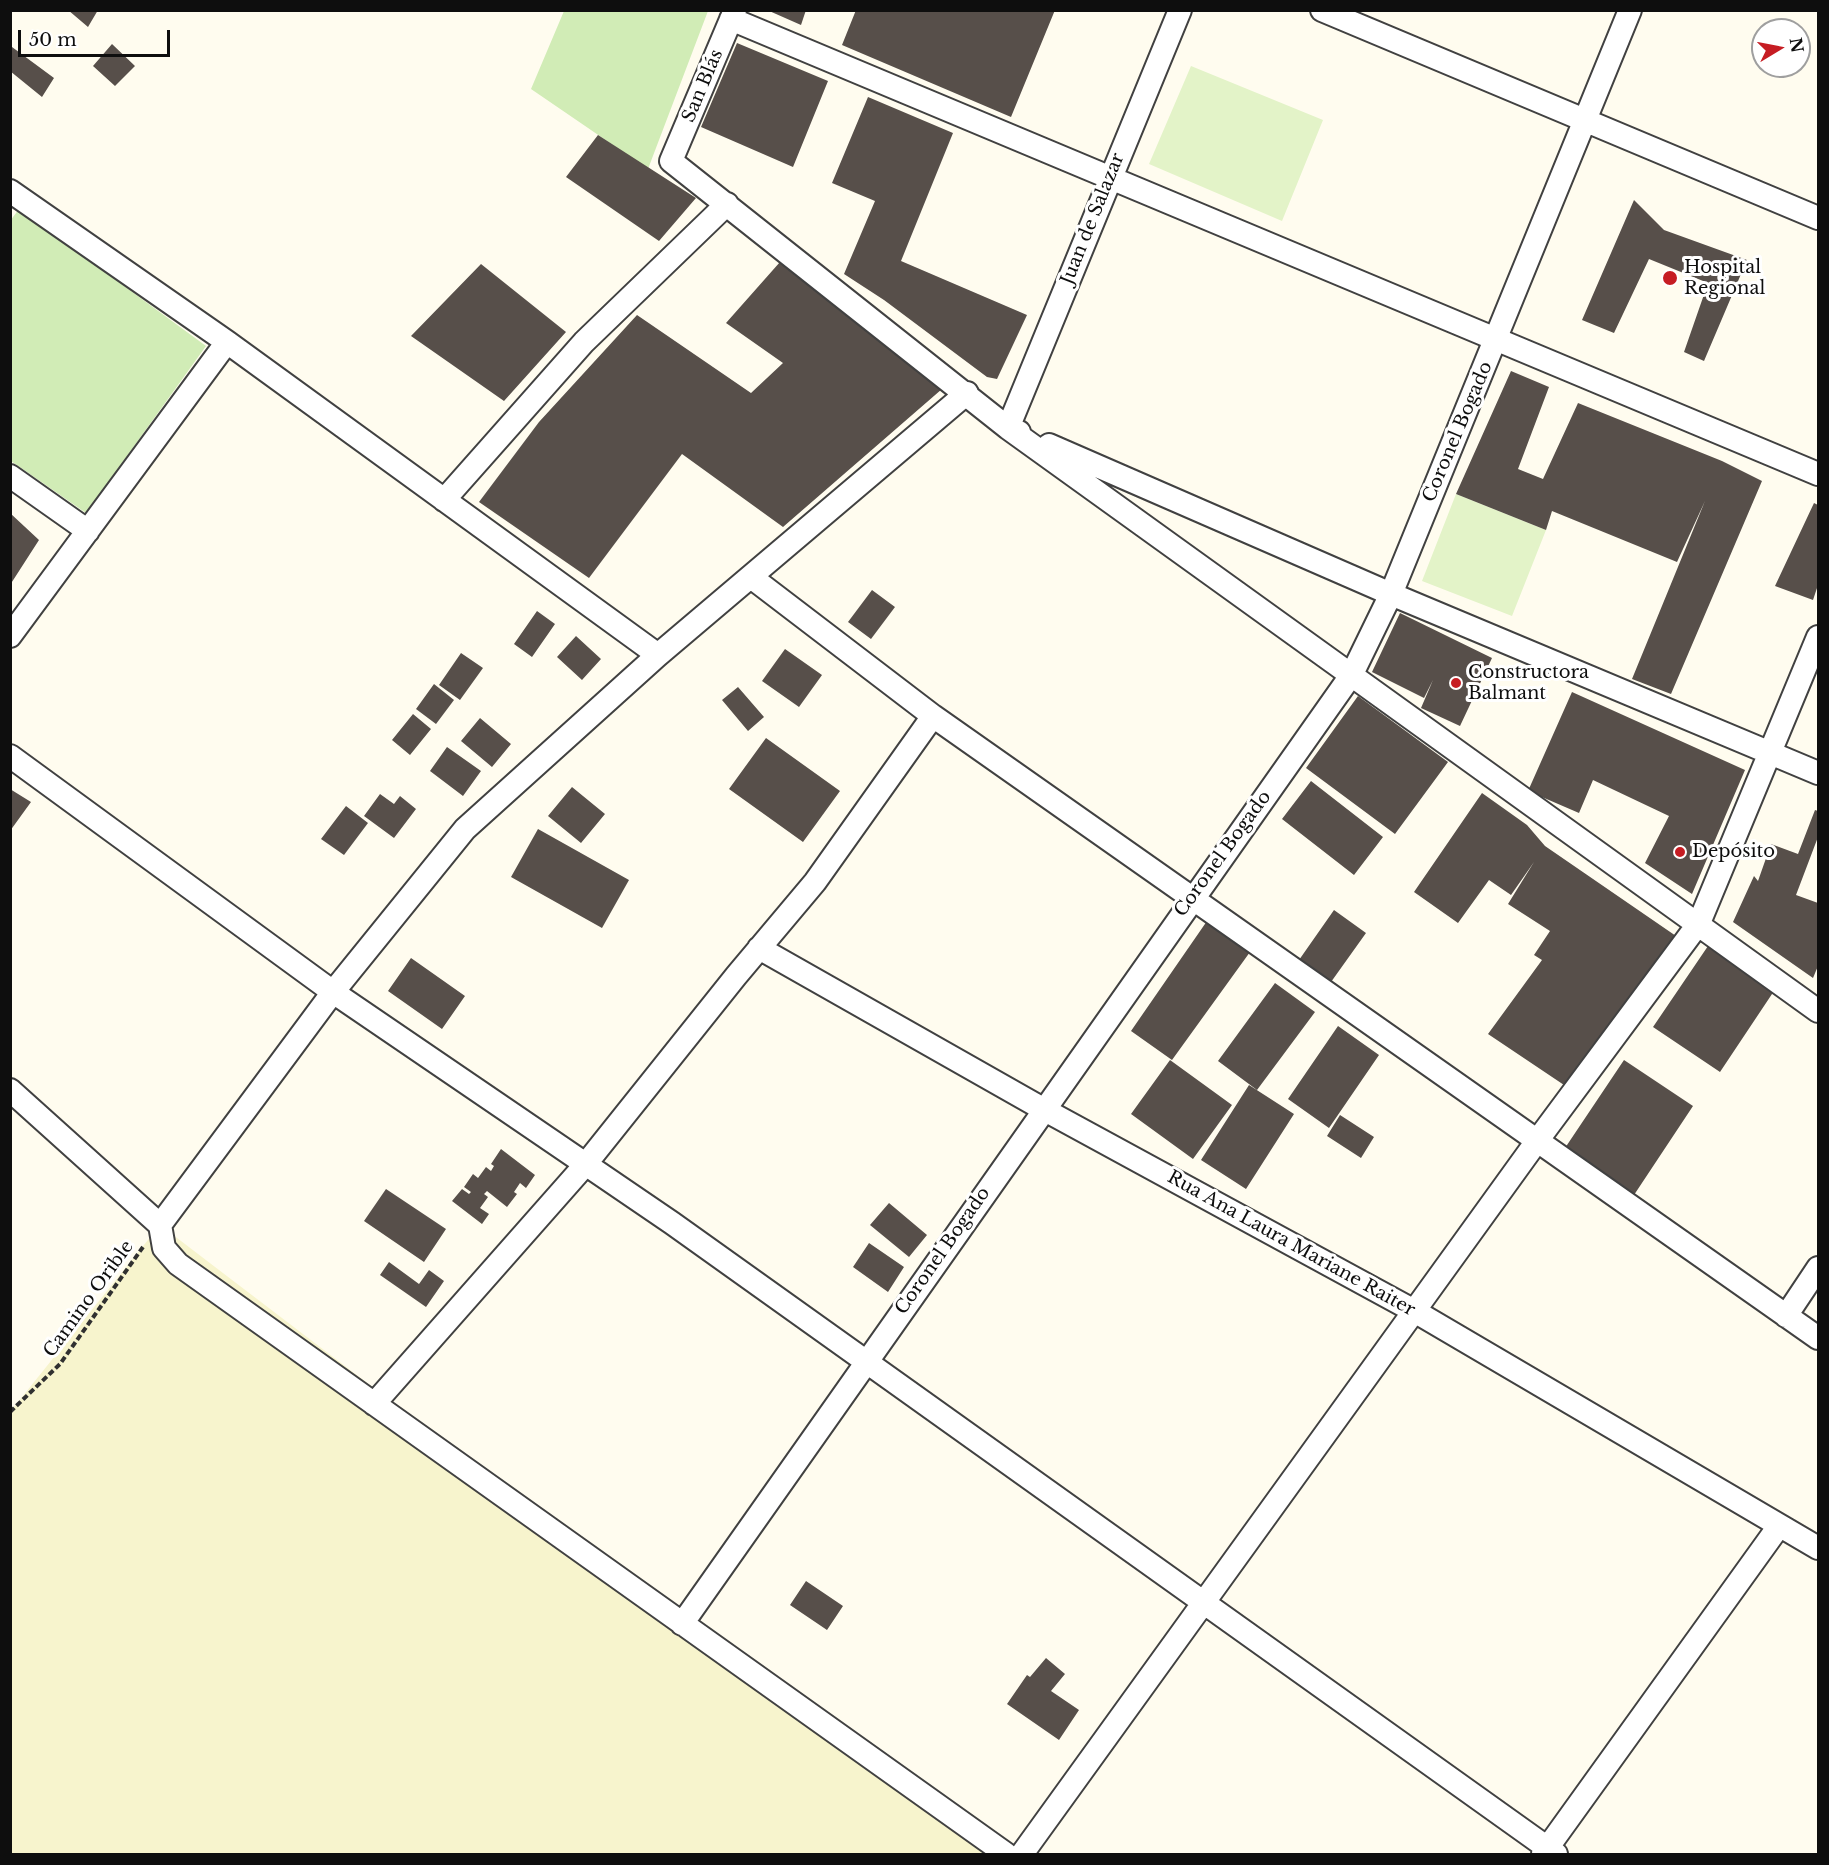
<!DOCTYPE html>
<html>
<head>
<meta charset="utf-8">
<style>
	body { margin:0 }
	#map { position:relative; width:1829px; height:1865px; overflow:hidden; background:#fffcef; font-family:"Libre Baskerville",serif }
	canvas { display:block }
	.frame { position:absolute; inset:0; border:12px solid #0e0e0e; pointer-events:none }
	.north { position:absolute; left:1751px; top:18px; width:60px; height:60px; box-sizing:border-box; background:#fff; border:2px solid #9f9f9f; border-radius:50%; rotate:80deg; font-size:16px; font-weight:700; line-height:24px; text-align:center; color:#0e0e0e }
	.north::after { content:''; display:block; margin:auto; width:21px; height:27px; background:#c61d23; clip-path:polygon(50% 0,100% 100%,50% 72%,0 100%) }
	.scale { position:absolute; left:18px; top:30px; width:152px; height:27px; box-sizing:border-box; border:3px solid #0e0e0e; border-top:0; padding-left:8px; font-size:18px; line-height:21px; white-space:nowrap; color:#0e0e0e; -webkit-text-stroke:4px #fff; paint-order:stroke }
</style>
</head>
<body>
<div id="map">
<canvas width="1829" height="1865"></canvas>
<div class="frame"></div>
<div class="north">N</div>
<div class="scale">50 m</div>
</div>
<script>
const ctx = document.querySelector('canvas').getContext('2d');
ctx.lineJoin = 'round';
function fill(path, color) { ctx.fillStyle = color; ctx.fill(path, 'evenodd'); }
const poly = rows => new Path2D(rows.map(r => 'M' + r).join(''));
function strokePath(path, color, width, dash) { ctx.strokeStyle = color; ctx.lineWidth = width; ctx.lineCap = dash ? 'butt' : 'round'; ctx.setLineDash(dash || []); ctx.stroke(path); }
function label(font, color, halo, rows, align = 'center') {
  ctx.font = font + ' "Libre Baskerville",serif'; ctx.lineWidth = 6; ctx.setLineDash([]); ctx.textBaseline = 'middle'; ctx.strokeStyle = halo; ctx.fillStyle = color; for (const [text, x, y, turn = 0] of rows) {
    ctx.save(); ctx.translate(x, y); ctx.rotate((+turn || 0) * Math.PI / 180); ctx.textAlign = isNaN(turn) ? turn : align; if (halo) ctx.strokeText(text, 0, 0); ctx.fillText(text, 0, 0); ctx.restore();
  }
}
const farmland = poly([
	[160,1225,985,1854,11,1854,10,1412]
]);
const green = poly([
	[564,11,708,11,648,169,531,89],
	[19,209,206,346,86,513,11,461,10,221]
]);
const pitch = poly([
	[1191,66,1323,120,1282,221,1149,164],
	[1456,494,1546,530,1512,616,1422,581]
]);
const building = poly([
	[68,10,98,10,88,27],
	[767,10,806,10,801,25],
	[856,10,1055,10,1011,117,842,45],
	[737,43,828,81,793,167,701,127],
	[112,44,135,66,115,86,93,66],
	[12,47,54,78,42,97,10,71],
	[868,97,953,133,901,261,1027,315,997,379,987,377,884,300,844,274,875,201,832,183],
	[598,135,696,198,659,241,566,177],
	[1634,200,1664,230,1747,260,1704,361,1684,352,1708,283,1649,259,1614,333,1582,320],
	[780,262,942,389,783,527,682,454,589,578,479,502,539,422,637,315,751,393,783,363,726,323],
	[481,264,566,332,504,401,411,336],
	[1511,371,1549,387,1518,469,1543,479,1578,403,1722,461,1762,481,1671,694,1632,679,1705,501,1677,562,1552,511,1546,530,1456,494],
	[1814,503,1818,505,1818,585,1813,600,1775,586],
	[10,513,39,540,10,585],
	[872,590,895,607,871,639,848,622],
	[537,611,555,624,532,657,514,644],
	[1400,613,1492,658,1460,726,1421,708,1433,680,1424,698,1372,672],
	[576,636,601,659,582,680,557,657],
	[785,649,822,675,799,707,762,681],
	[461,653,483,668,460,700,439,685],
	[434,684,454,700,436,724,416,709],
	[738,687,764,717,748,731,722,700],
	[1572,692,1745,770,1692,894,1645,863,1669,816,1593,780,1579,813,1528,791],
	[1358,696,1448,762,1395,834,1306,768],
	[413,714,431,729,410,755,392,740],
	[480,718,511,744,492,767,461,741],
	[766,738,840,791,803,842,729,789],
	[447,747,481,771,463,796,430,771],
	[1311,781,1383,837,1354,875,1282,819],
	[572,787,605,814,581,843,548,816],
	[10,789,31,802,10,831],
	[1482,793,1527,825,1545,846,1676,936,1567,1087,1488,1034,1542,960,1534,955,1550,931,1508,904,1534,862,1511,895,1489,880,1458,923,1414,892],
	[380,794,394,804,400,796,416,809,394,838,364,816],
	[346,806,368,823,344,855,321,839],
	[1815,810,1818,811,1818,837,1796,895,1818,903,1818,966,1813,978,1733,922,1754,876,1758,881,1771,844,1798,854],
	[538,829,629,880,602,928,511,877],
	[1334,910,1366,933,1331,982,1299,960],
	[1207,921,1250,952,1172,1060,1131,1031],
	[1708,946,1774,991,1720,1072,1653,1027],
	[411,958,465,996,442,1029,388,991],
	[1275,983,1315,1012,1257,1090,1218,1061],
	[1338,1026,1379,1055,1329,1128,1288,1099],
	[1170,1060,1232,1105,1193,1159,1131,1114],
	[1624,1060,1693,1106,1634,1195,1565,1148],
	[1249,1085,1294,1114,1246,1189,1201,1160],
	[1340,1115,1374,1137,1361,1158,1327,1136],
	[501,1149,535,1175,526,1188,520,1183,514,1192,517,1194,507,1207,487,1191,484,1194,488,1197,480,1208,489,1214,482,1224,452,1201,462,1189,469,1194,471,1192,464,1187,473,1174,478,1178,486,1167,491,1171,494,1166,491,1164],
	[386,1189,446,1229,424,1262,364,1221],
	[889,1203,927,1235,909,1257,870,1225],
	[869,1243,904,1267,888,1292,853,1267],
	[389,1262,419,1284,429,1270,444,1281,426,1307,380,1275],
	[806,1581,843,1606,827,1630,790,1605],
	[1046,1658,1065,1674,1051,1691,1079,1710,1059,1740,1007,1704,1027,1675,1030,1677]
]);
const path = poly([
	[10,1412,60,1364,143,1247]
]);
const minor = poly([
	[735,10,671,161,1008,428,1818,1011],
	[1322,10,1818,218],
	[731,19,1818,474],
	[10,191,227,342,658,655],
	[1019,432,1008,428,1180,10],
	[1049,445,1391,594,1818,773],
	[10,476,88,531],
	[444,500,584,342,727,204],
	[751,577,933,716,1818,1338],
	[10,636,227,342],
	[10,756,333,992,672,1223,1556,1854],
	[759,948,1043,1109,1416,1312,1818,1548],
	[10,1090,160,1225,164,1248,178,1264,1006,1854],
	[160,1225,333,992,465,829,658,655,967,393],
	[1786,1316,1818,1268],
	[374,1404,585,1165,736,976,815,882,933,716],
	[682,1624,1352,674,1391,594,1630,10],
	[1022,1854,1537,1141,1699,923,1818,637],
	[1543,1854,1779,1526]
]);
const markers = [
	[1670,278,8,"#c61d23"],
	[1456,683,6,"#c61d23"],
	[1680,852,6,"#c61d23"]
];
const streetNames = [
	["San Blás",703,86,-67],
	["Juan de Salazar",1093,219,-68],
	["Coronel Bogado",1458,432,-67],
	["Coronel Bogado",1223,854,-54],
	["Rua Ana Laura Mariane Raiter",1291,1244,29],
	["Coronel Bogado",943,1251,-55],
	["Camino Orible",89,1299,-54]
];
const poiNames = [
	["Hospital",1684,268],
	["Regional",1684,289],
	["Constructora",1468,673],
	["Balmant",1468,694],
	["Depósito",1692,852]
];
fill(farmland, '#f7f4cd');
fill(green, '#d1ecb6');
fill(pitch, '#e3f3c8');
fill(building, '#574f4a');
strokePath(minor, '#414141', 26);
strokePath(path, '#303030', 4, [6, 3]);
strokePath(minor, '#fff', 22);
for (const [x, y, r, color] of markers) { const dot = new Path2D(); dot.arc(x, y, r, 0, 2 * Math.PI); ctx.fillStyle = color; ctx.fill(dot); strokePath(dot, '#fff', 2); }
label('18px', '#0e0e0e', '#fff', streetNames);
label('18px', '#0e0e0e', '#fff', poiNames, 'left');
</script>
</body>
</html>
